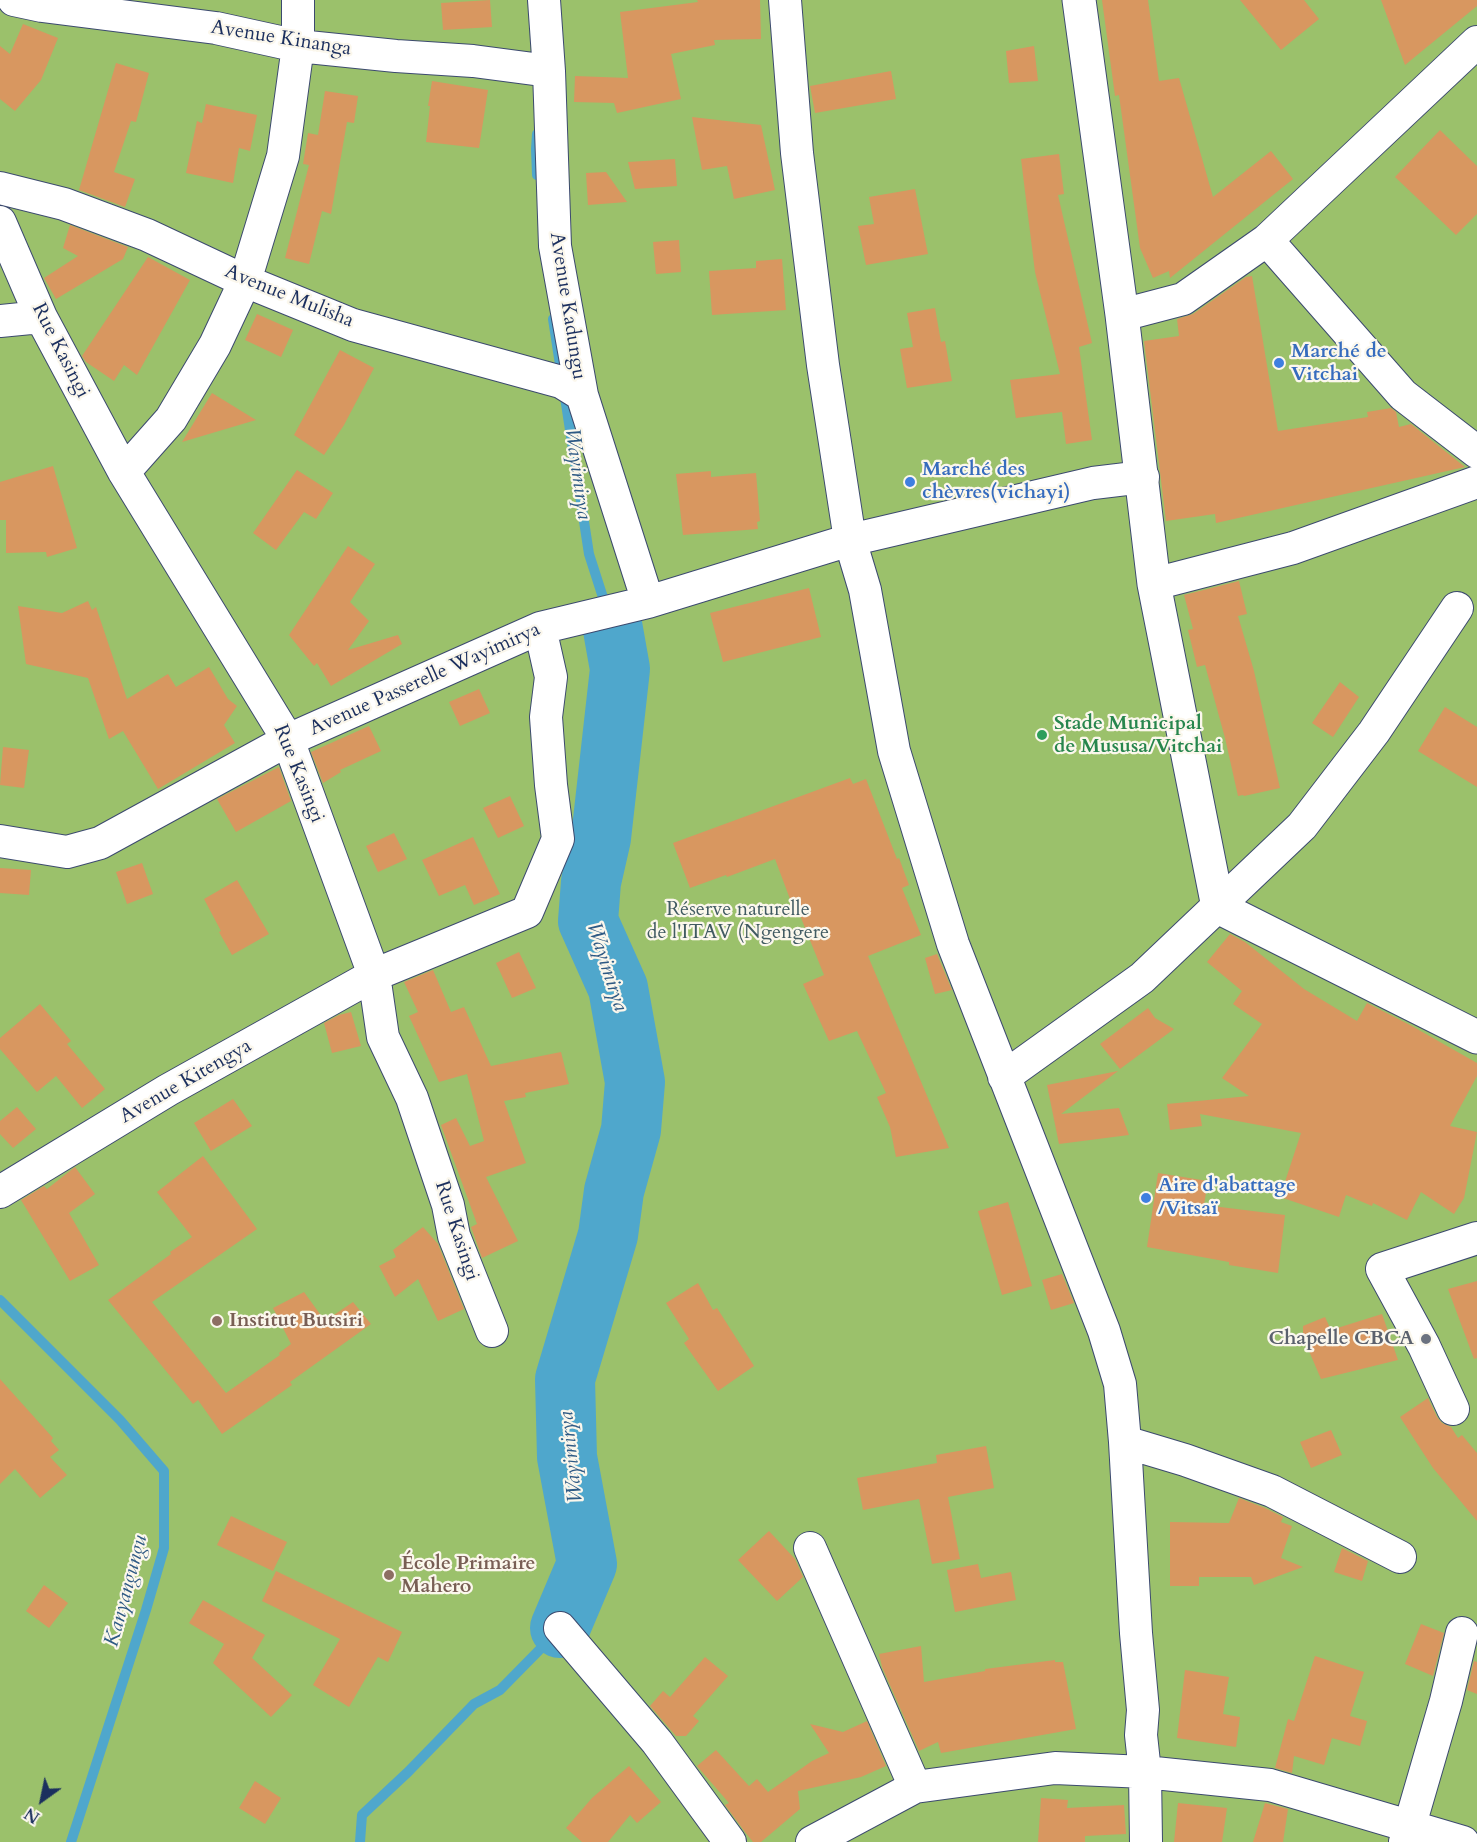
<!DOCTYPE html>
<html>
<head>
<meta charset="utf-8">
<style>
	body { margin:0 }
	#map { position:relative; width:1477px; height:1842px; overflow:hidden; background:#f5e5cd; font-family:Cardo,serif }
	canvas { display:block }
	.north { position:absolute; left:12px; top:1770px; width:60px; height:60px; -webkit-text-stroke:4px #fbf7ec; paint-order:stroke; rotate:213deg; font-size:16px; font-weight:700; line-height:24px; text-align:center; color:#1b2f5e }
	.north::after { content:''; display:block; margin:auto; width:21px; height:27px; background:#1b2f5e; clip-path:polygon(50% 0,100% 100%,50% 72%,0 100%) }
</style>
</head>
<body>
<div id="map">
<canvas width="1477" height="1842"></canvas>
<div class="north">N</div>
</div>
<script>
const ctx = document.querySelector('canvas').getContext('2d');
ctx.lineJoin = 'round';
function fill(path, color) { ctx.fillStyle = color; ctx.fill(path, 'evenodd'); }
const poly = rows => new Path2D(rows.map(r => 'M' + r).join(''));
function strokePath(path, color, width, dash) { ctx.strokeStyle = color; ctx.lineWidth = width; ctx.lineCap = dash ? 'butt' : 'round'; ctx.setLineDash(dash || []); ctx.stroke(path); }
function label(font, color, halo, rows, align = 'center') {
  ctx.font = font + ' Cardo,serif'; ctx.lineWidth = 4.5; ctx.setLineDash([]); ctx.textBaseline = 'middle'; ctx.strokeStyle = halo; ctx.fillStyle = color; for (const [text, x, y, turn = 0] of rows) {
    ctx.save(); ctx.translate(x, y); ctx.rotate((+turn || 0) * Math.PI / 180); ctx.textAlign = isNaN(turn) ? turn : align; if (halo) ctx.strokeText(text, 0, 0); ctx.fillText(text, 0, 0); ctx.restore();
  }
}
const green = poly([
	[0,0,1477,0,1477,1842,0,1842]
]);
const stream = poly([
	[537,175,536,149,537,134],
	[553,319,589,554,607,610],
	[0,1300,120,1420,164,1471,164,1548,146,1610,71,1842],
	[360,1842,362,1815,408,1772,474,1704,500,1690,558,1631]
]);
const river = poly([
	[560,1628,587,1564,567,1457,565,1379,608,1235,614,1191,631,1130,635,1082,618,988,588,921,591,882,601,838,620,669,612,624]
]);
const building = poly([
	[490,0,492,27,443,30,441,3],
	[697,0,760,0,761,39,714,40,715,45,671,54,681,99,617,113,614,103,574,102,575,76,628,78,620,12,698,2],
	[1102,0,1148,0,1159,81,1179,78,1213,197,1271,151,1293,179,1170,278,1169,271,1153,278,1140,248,1119,95,1115,96],
	[1240,0,1304,0,1319,19,1281,50],
	[1381,0,1477,0,1477,6,1405,65],
	[23,24,58,38,41,80,15,111,0,99,0,46,10,54],
	[1034,46,1038,81,1009,83,1006,51],
	[116,63,149,73,136,122,131,121,114,172,135,179,125,207,79,190],
	[891,71,896,99,815,113,810,86],
	[432,81,488,90,479,148,426,142,430,106,428,106],
	[325,91,358,96,354,123,347,122,331,214,322,211,309,264,285,258,309,165,303,164,308,133,318,135],
	[206,104,257,115,250,151,239,148,233,183,186,173,197,121,202,123],
	[692,117,761,125,775,190,734,199,727,166,702,170],
	[1440,130,1477,166,1477,214,1456,235,1395,177],
	[1059,154,1064,194,1058,195,1092,343,1079,347,1092,440,1066,444,1062,412,1016,418,1010,380,1060,374,1035,272,1021,159],
	[675,159,677,186,635,189,628,162],
	[606,172,627,202,588,205,586,173],
	[915,189,928,254,866,265,858,226,874,224,869,197],
	[70,225,128,247,123,259,56,299,44,278,78,256,63,248],
	[679,240,681,272,656,274,653,242],
	[148,257,190,280,137,375,124,365,114,381,86,362,82,356],
	[782,259,786,310,712,315,709,271,756,268,756,261],
	[1252,276,1278,431,1368,417,1367,412,1391,408,1396,412,1399,427,1411,424,1465,467,1216,523,1215,514,1166,521,1144,341,1179,336,1177,319,1193,314,1246,277],
	[935,308,941,342,945,341,952,381,907,388,900,349,913,347,907,313],
	[257,314,293,330,281,357,245,340],
	[340,350,374,368,344,425,324,455,294,435],
	[212,393,256,420,182,442],
	[53,466,77,548,47,557,46,552,6,553,6,520,0,520,0,482],
	[297,470,333,493,316,519,304,512,276,550,253,533],
	[711,471,711,477,756,473,760,521,757,522,758,529,683,535,676,474],
	[348,546,375,564,350,602,369,621,348,650,398,635,402,644,331,686,317,663,314,666,289,635],
	[1239,581,1247,614,1238,616,1254,671,1280,788,1244,796,1243,795,1238,796,1225,738,1205,665,1197,667,1188,630,1193,629,1184,595],
	[809,588,821,637,723,662,710,613],
	[88,601,92,610,96,607,127,699,168,674,176,687,209,667,228,699,237,706,224,725,235,743,158,789,123,731,109,739,88,678,26,664,18,606,62,613],
	[1340,682,1359,697,1333,737,1312,723],
	[479,689,490,713,460,726,449,702],
	[1445,707,1477,727,1477,787,1418,751],
	[369,726,381,751,340,770,341,772,323,783,311,752],
	[3,747,29,750,24,788,0,785],
	[279,767,291,801,236,832,217,799],
	[850,778,853,784,866,779,897,859,899,858,909,885,902,888,921,935,868,956,949,1148,896,1157,890,1127,877,1097,886,1093,857,1031,829,1041,803,984,824,975,793,898,790,899,775,859,727,877,726,875,690,888,673,843],
	[510,796,524,826,498,838,483,808],
	[394,833,407,859,378,872,366,846],
	[473,837,500,894,474,905,465,885,439,896,422,860],
	[142,863,153,894,127,904,116,872],
	[0,868,31,870,29,895,0,893],
	[237,880,269,934,232,955,219,932,221,931,204,899],
	[1230,934,1245,942,1304,989,1357,1021,1367,1003,1410,1025,1477,1063,1477,1076,1450,1126,1477,1132,1464,1198,1454,1214,1421,1192,1407,1220,1373,1203,1372,1206,1346,1195,1339,1217,1280,1197,1301,1133,1200,1114,1202,1126,1170,1130,1167,1104,1249,1096,1222,1078,1262,1024,1233,1004,1242,991,1207,962],
	[519,952,536,988,512,998,496,963],
	[937,954,952,990,935,994,925,958],
	[433,970,451,1012,464,1007,491,1066,561,1052,569,1084,525,1093,526,1097,504,1101,526,1163,486,1177,518,1241,482,1258,471,1227,477,1224,441,1125,456,1118,470,1146,484,1141,467,1074,439,1082,409,1016,418,1012,404,982],
	[40,1004,71,1041,67,1044,105,1089,82,1108,56,1076,37,1092,0,1049,0,1038],
	[1148,1008,1155,1018,1174,1029,1120,1069,1100,1044],
	[351,1012,361,1046,332,1053,324,1023,339,1015],
	[1118,1071,1061,1114,1119,1108,1129,1135,1059,1144,1047,1085],
	[233,1099,252,1126,211,1151,194,1123],
	[17,1107,36,1129,13,1148,0,1134,0,1121],
	[203,1156,257,1229,152,1302,226,1393,280,1355,279,1353,291,1344,273,1308,304,1292,325,1321,353,1302,371,1324,290,1382,292,1385,222,1434,198,1400,193,1404,108,1300,171,1254,170,1252,192,1237,157,1192],
	[75,1167,95,1194,69,1213,99,1265,70,1281,21,1200,44,1186,47,1189],
	[1158,1173,1208,1181,1204,1205,1285,1215,1278,1273,1229,1265,1229,1262,1147,1247],
	[1008,1202,1032,1286,1002,1295,978,1211],
	[423,1227,438,1244,464,1309,438,1321,418,1279,395,1297,379,1266,396,1257,393,1250],
	[1062,1274,1074,1303,1051,1310,1042,1280],
	[1477,1281,1477,1358,1474,1359,1448,1289],
	[698,1283,713,1310,717,1308,754,1366,718,1391,684,1343,689,1339,666,1303],
	[1382,1314,1398,1360,1321,1379,1303,1337,1303,1326,1325,1317,1331,1330],
	[0,1379,53,1438,51,1441,59,1450,50,1457,67,1475,40,1498,15,1469,0,1484],
	[1428,1398,1437,1417,1442,1423,1451,1427,1458,1438,1462,1435,1477,1453,1477,1521,1433,1468,1400,1417],
	[1331,1430,1342,1455,1311,1468,1300,1442],
	[986,1446,994,1488,948,1497,960,1559,932,1564,919,1499,863,1510,857,1478,937,1463,936,1455],
	[1239,1498,1265,1508,1283,1517,1281,1522,1292,1526,1281,1558,1303,1567,1254,1585,1251,1577,1199,1577,1199,1586,1170,1586,1170,1522,1229,1523],
	[231,1516,287,1542,273,1571,217,1545],
	[769,1531,795,1559,803,1577,777,1601,738,1560],
	[1342,1548,1368,1561,1362,1581,1334,1572],
	[978,1564,981,1578,1011,1572,1016,1600,955,1612,947,1570],
	[276,1571,402,1632,388,1662,378,1657,349,1707,313,1685,340,1639,262,1601],
	[44,1585,68,1603,49,1628,26,1611],
	[203,1600,265,1635,252,1658,292,1695,271,1717,213,1663,224,1644,189,1623],
	[1421,1624,1444,1633,1433,1676,1405,1664],
	[921,1646,924,1682,985,1671,985,1669,1055,1660,1055,1662,1063,1662,1076,1729,941,1753,938,1742,919,1751,882,1667,879,1654],
	[1315,1656,1364,1672,1350,1716,1367,1721,1360,1746,1332,1738,1324,1765,1294,1756,1292,1773,1275,1768,1288,1719,1294,1721],
	[705,1657,728,1676,693,1716,699,1721,686,1736,676,1736,650,1706,663,1691,670,1697],
	[1474,1661,1477,1662,1477,1694,1467,1690],
	[1185,1670,1229,1677,1223,1714,1240,1717,1236,1747,1177,1738],
	[867,1721,886,1766,861,1777,798,1791,800,1809,761,1842,753,1842,745,1832,725,1805,729,1803,697,1766,716,1750,749,1786,757,1779,768,1792,812,1761,829,1753,810,1724,843,1732],
	[629,1766,661,1802,637,1823,630,1815,608,1842,582,1842,566,1828,592,1798],
	[255,1781,281,1798,265,1824,239,1808],
	[1041,1798,1068,1800,1067,1808,1124,1805,1126,1834,1085,1836,1085,1842,1038,1842],
	[1178,1803,1227,1808,1222,1842,1174,1842],
	[1265,1803,1288,1809,1283,1842,1253,1842]
]);
const street = poly([
	[14,0,42,6,216,28,298,46,396,56,473,61,549,71],
	[544,0,549,71,555,246,582,395,648,602],
	[785,0,797,153,823,365,850,540,865,590,894,751,953,944,1104,1331,1120,1384,1125,1442,1136,1633,1143,1710,1141,1735,1145,1772,1146,1842],
	[0,188,64,204,147,235,245,281,353,325,561,382,582,395],
	[0,222,41,317,124,472,288,740,374,975,383,1037,412,1098,448,1205,454,1236,492,1331],
	[1267,240,1403,395,1477,452],
	[1122,315,1183,299,1267,240,1477,42],
	[0,321,41,317],
	[124,472,171,419,215,345,245,281,283,156,298,46,298,0],
	[1154,584,1293,548,1477,482],
	[0,841,67,852,100,843,288,740,540,628,648,602,850,540,1093,483,1143,477],
	[1004,1077,1142,978,1302,826,1374,732,1457,608],
	[0,1192,168,1090,374,975,527,912,558,839,551,785,546,717,551,677,540,628],
	[1453,1409,1424,1346,1382,1269,1477,1238],
	[1125,1442,1185,1460,1272,1491,1400,1557],
	[810,1548,915,1787],
	[560,1628,657,1742,730,1842],
	[812,1842,915,1787,1055,1768,1145,1772,1270,1785,1463,1842],
	[1405,1842,1446,1701,1462,1633]
]);
const secondary = poly([
	[1079,0,1122,315,1154,584,1218,907,1477,1037]
]);
const markers = [
	[1279,363,6,"#3f7fe0"],
	[910,482,6,"#3f7fe0"],
	[1042,735,6,"#2e9e5b"],
	[1146,1198,6,"#3f7fe0"],
	[217,1321,6,"#8d6e63"],
	[1426,1339,6,"#6b7280"],
	[389,1575,6,"#8d6e63"]
];
const streetNames = [
	["Avenue Kinanga",281,39,9],
	["Avenue Mulisha",289,297,22],
	["Avenue Kadungu",567,306,81],
	["Rue Kasingi",60,351,63],
	["Avenue Passerelle Wayimirya",425,680,-24],
	["Rue Kasingi",298,774,68],
	["Avenue Kitengya",186,1082,-30],
	["Rue Kasingi",456,1231,72]
];
const shopNames = [
	["Marché de",1291,352],
	["Vitchai",1291,375],
	["Marché des",922,470],
	["chèvres(vichayi)",922,493],
	["Aire d'abattage",1158,1186],
	["/Vitsaï",1158,1209]
];
const leisureNames = [
	["Stade Municipal",1054,724],
	["de Mususa/Vitchai",1054,747]
];
const parkNames = [
	["Réserve naturelle",738,910],
	["de l'ITAV (Ngengere",738,933]
];
const educationNames = [
	["Institut Butsiri",229,1321],
	["École Primaire",401,1564],
	["Mahero",401,1587]
];
const worshipNames = [
	["Chapelle CBCA",1414,1339]
];
const waterNames = [
	["Wayimirya",577,474,82],
	["Wayimirya",606,967,72],
	["Wayimirya",572,1457,-96],
	["Kanyangungu",127,1591,-75]
];
fill(green, '#9bc16b');
strokePath(stream, '#4fa7cc', 10);
strokePath(river, '#4fa7cc', 60);
fill(building, '#d89760');
strokePath(street, '#3c4a6f', 34);
strokePath(secondary, '#3c4a6f', 35);
strokePath(street, '#fff', 32);
strokePath(secondary, '#fff', 33);
for (const [x, y, r, color] of markers) { const dot = new Path2D(); dot.arc(x, y, r, 0, 2 * Math.PI); ctx.fillStyle = color; ctx.fill(dot); strokePath(dot, '#fbf7ec', 2); }
label('20px', '#1b2f5e', '#fbf7ec', streetNames);
label('bold 20px', '#366cbe', '#fbf7ec', shopNames, 'left');
label('bold 20px', '#27864d', '#fbf7ec', leisureNames, 'left');
label('20px', '#415b62', '#fbf7ec', parkNames);
label('bold 20px', '#785e54', '#fbf7ec', educationNames, 'left');
label('bold 20px', '#5b616d', '#fbf7ec', worshipNames, 'right');
label('italic 21px', '#2d5984', '#fbf7ec', waterNames);
</script>
</body>
</html>
